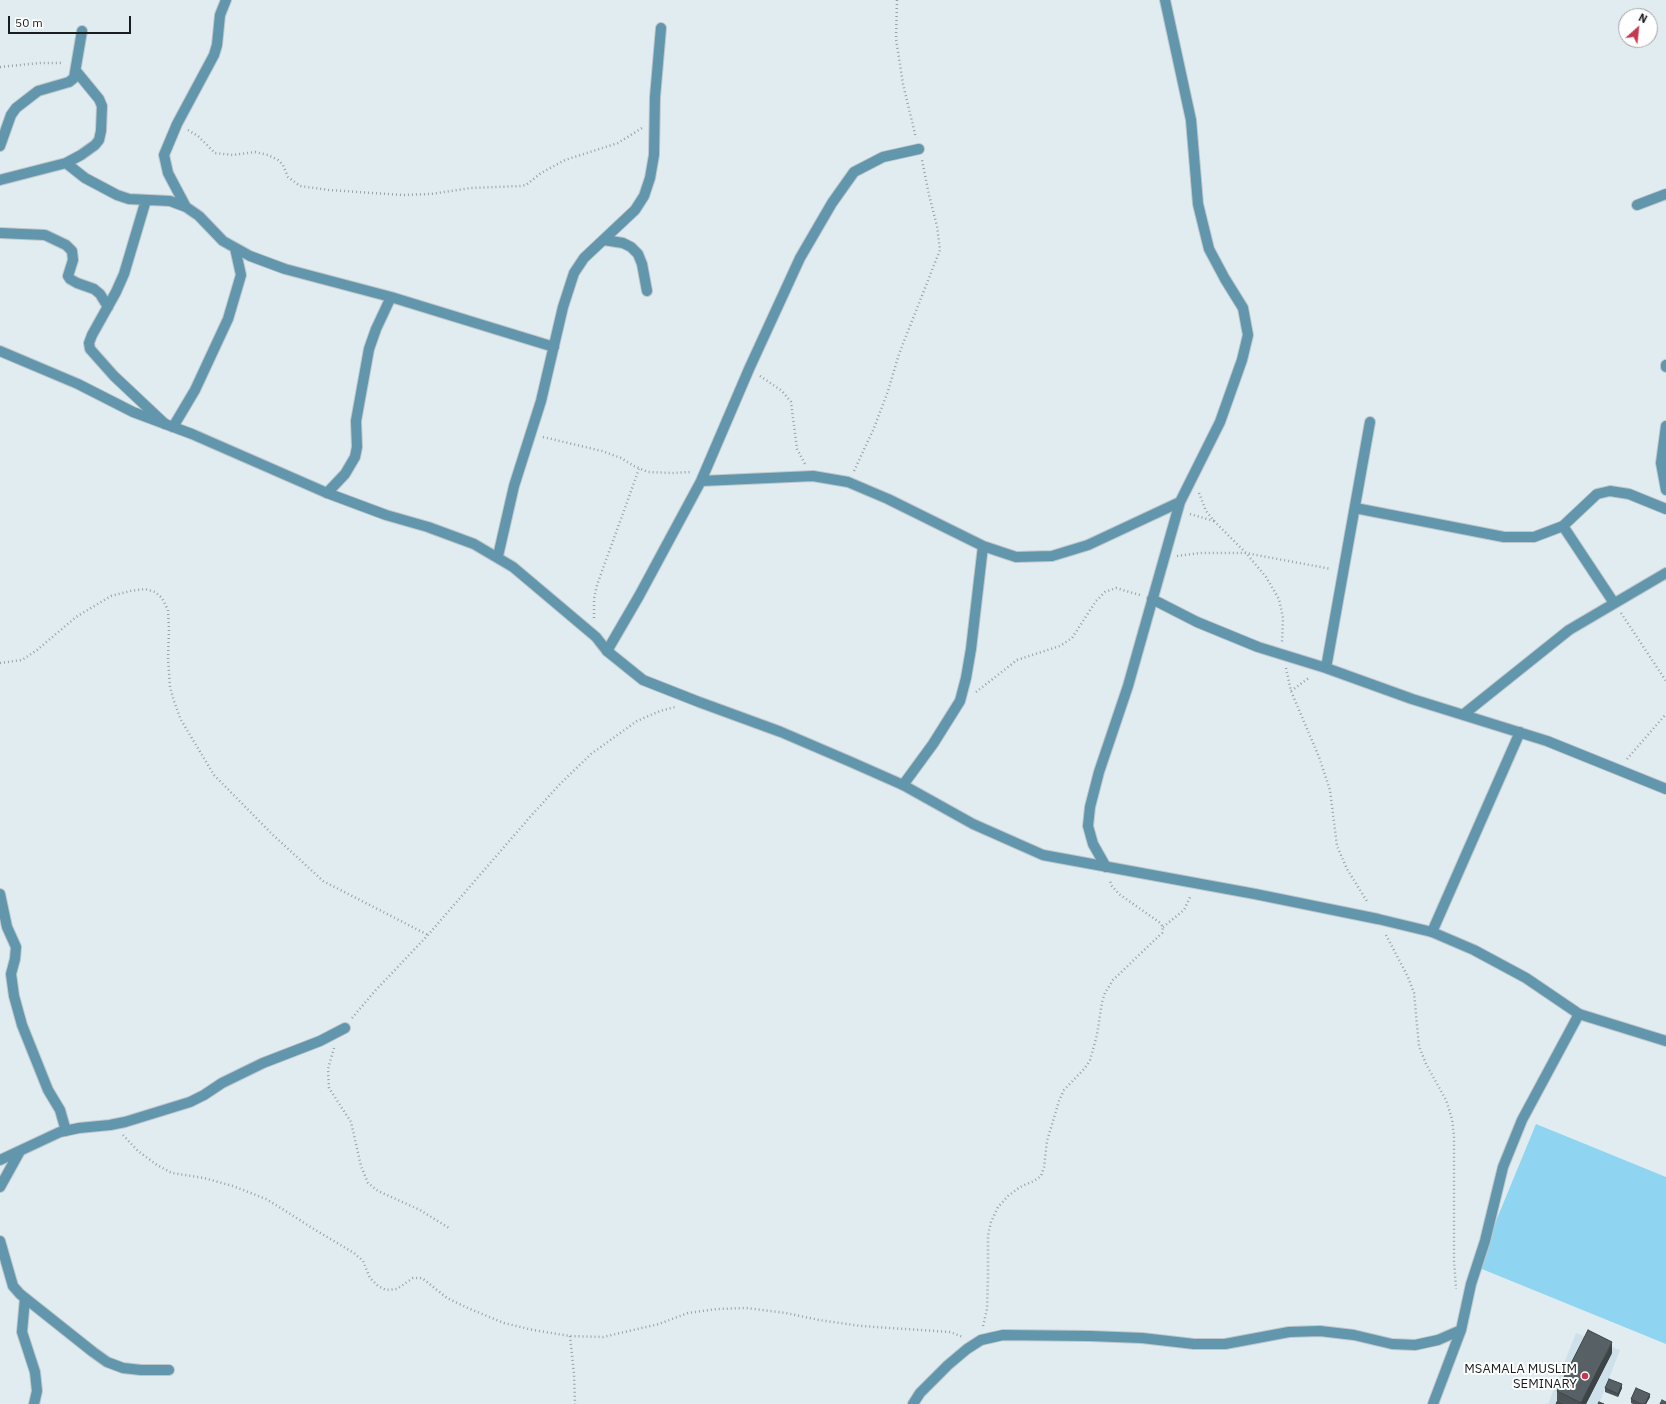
<!DOCTYPE html>
<html>
<head>
<meta charset="utf-8">
<style>
	body { margin:0 }
	#map { position:relative; width:1666px; height:1404px; overflow:hidden; background:#e1ecf1; font-family:"IBM Plex Sans",sans-serif }
	canvas { display:block }
	.north { position:absolute; left:1618px; top:8px; width:40px; height:40px; box-sizing:border-box; background:#fff; border:1px solid #a3a5a5; border-radius:50%; rotate:27deg; font-size:11px; font-weight:700; line-height:16px; text-align:center; color:#191d1f }
	.north::after { content:''; display:block; margin:auto; width:14px; height:18px; background:#c7374e; clip-path:polygon(50% 0,100% 100%,50% 72%,0 100%) }
	.scale { position:absolute; left:8px; top:16px; width:123px; height:18px; box-sizing:border-box; border:2px solid #191d1f; border-top:0; padding-left:5px; font-size:12px; line-height:14px; white-space:nowrap; color:#191d1f; -webkit-text-stroke:3px #fff; paint-order:stroke }
</style>
</head>
<body>
<div id="map">
<canvas width="1666" height="1404"></canvas>
<div class="north">N</div>
<div class="scale">50 m</div>
</div>
<script>
const ctx = document.querySelector('canvas').getContext('2d');
ctx.lineJoin = 'round';
function fill(path, color) { ctx.fillStyle = color; ctx.fill(path, 'evenodd'); }
const poly = rows => new Path2D(rows.map(r => 'M' + r).join(''));
function strokePath(path, color, width, dash) { ctx.strokeStyle = color; ctx.lineWidth = width; ctx.lineCap = dash ? 'butt' : 'round'; ctx.setLineDash(dash || []); ctx.stroke(path); }
function label(font, color, halo, rows, align = 'center') {
  ctx.font = font + ' "IBM Plex Sans",sans-serif'; ctx.lineWidth = 4; ctx.setLineDash([]); ctx.textBaseline = 'middle'; ctx.strokeStyle = halo; ctx.fillStyle = color; for (const [text, x, y, turn = 0] of rows) {
    ctx.save(); ctx.translate(x, y); ctx.rotate((+turn || 0) * Math.PI / 180); ctx.textAlign = isNaN(turn) ? turn : align; if (halo) ctx.strokeText(text, 0, 0); ctx.fillText(text, 0, 0); ctx.restore();
  }
}
const built = poly([
	[1576,1333,1620,1350,1599,1404,1548,1404]
]);
const green = poly([
	[1536,1124,1666,1177,1666,1344,1477,1267]
]);
const path = poly([
	[897,0,896,39,903,84,916,138],
	[0,67,40,63,63,63],
	[188,130,198,136,215,153,233,155,255,152,268,155,278,160,283,165,288,177,300,186,329,190,402,195,431,194,471,188,520,186,526,185,541,173,565,160,618,143,642,128],
	[760,376,782,391,791,402,797,449,805,464],
	[543,437,602,451,621,458,634,466,648,472,672,473,691,472],
	[854,471,874,428,888,391,899,354,940,250,937,226,929,195,922,160],
	[1199,493,1206,511,1215,522,1246,553,1266,577,1279,599,1283,618,1282,642],
	[1190,514,1214,521],
	[1177,556,1200,553,1246,553,1331,569],
	[1621,613,1666,681],
	[594,618,594,599,597,585,639,469],
	[0,663,22,660,37,650,76,617,111,596,130,591,145,589,155,592,162,598,168,610,169,630,168,659,170,687,174,701,181,720,214,775,272,834,323,881,428,935],
	[1286,668,1291,691,1319,757,1330,790,1337,846,1347,869,1368,903],
	[1291,691,1310,677],
	[976,692,1017,660,1060,646,1072,638,1096,601,1105,592,1116,588,1140,595],
	[1627,759,1666,714],
	[1163,927,1184,910,1191,895],
	[1386,935,1408,977,1414,993,1419,1046,1426,1064,1446,1100,1452,1119,1454,1136,1454,1261,1456,1289],
	[352,1018,375,991,428,935,530,817,560,784,591,754,637,721,660,711,675,707],
	[334,1048,328,1069,329,1088,351,1122,361,1166,368,1183,378,1191,420,1210,449,1228],
	[123,1135,138,1151,157,1165,172,1173,204,1178,233,1186,266,1199,284,1210,317,1231,354,1253,363,1261,370,1278,378,1286,386,1290,397,1289,413,1278,422,1278,447,1298,470,1309,504,1323,533,1330,570,1336,603,1337,659,1324,688,1313,717,1309,746,1308,786,1313,819,1320,861,1326,950,1332,963,1337],
	[983,1326,987,1309,988,1277,988,1236,991,1222,998,1207,1008,1196,1020,1187,1034,1181,1041,1176,1044,1167,1047,1141,1059,1101,1064,1090,1085,1068,1090,1060,1097,1035,1102,1002,1105,993,1113,980,1162,933,1163,927,1159,922,1119,894,1111,885,1110,879],
	[570,1336,574,1374,575,1404]
]);
const minor = poly([
	[0,146,11,115,16,108,38,91,69,82,74,78,82,31],
	[66,163,85,178,117,195,129,199,170,201,186,207,199,216,223,241,250,256,285,269,391,297,554,347],
	[0,180,66,163,81,155,95,145,99,140,101,131,102,106,99,99,76,71],
	[146,200,124,274,116,292,92,335,89,343,90,349,114,376,165,424],
	[1637,205,1666,194],
	[186,207,168,173,164,155,177,124,214,55,217,45,220,15,226,0],
	[0,233,45,235,66,245,72,251,73,260,68,276,70,279,77,283,94,289,100,294,108,307],
	[604,240,623,243,631,247,638,254,642,264,647,291],
	[1666,365,1666,367],
	[1666,426,1661,463,1666,490],
	[173,427,195,390,228,319,241,275,235,248],
	[701,481,813,476,848,482,888,499,983,546,1016,557,1052,556,1088,545,1180,502],
	[327,493,345,474,355,457,357,447,356,421,369,349,376,329,391,297],
	[1355,508,1504,537,1534,537,1563,526,1597,494,1610,491,1629,494,1666,509],
	[1563,526,1614,603],
	[498,556,514,486,541,401,563,307,574,273,584,258,635,210,644,196,650,178,654,155,655,97,661,28],
	[1152,599,1197,622,1258,647,1326,668,1412,699,1547,741,1666,789],
	[607,651,639,596,701,481,749,369,800,258,832,203,854,172,883,157,919,149],
	[1326,668,1370,422],
	[1464,714,1569,630,1666,573],
	[903,785,933,744,960,701,966,678,971,649,983,546],
	[1106,867,1093,844,1088,826,1090,807,1099,772,1128,686,1180,502,1220,422,1242,360,1248,335,1243,308,1225,279,1209,249,1198,204,1191,120,1165,0],
	[0,894,7,927,16,947,15,959,11,974,14,996,22,1025,48,1090,60,1110,66,1131],
	[1432,932,1520,732],
	[0,1160,60,1132,79,1128,110,1125,125,1122,190,1102,204,1095,222,1083,263,1063,320,1041,345,1028],
	[0,1187,20,1151],
	[0,1241,13,1286,20,1294,93,1352,107,1362,123,1368,141,1370,169,1370],
	[25,1298,22,1332,35,1372,37,1391,34,1404],
	[913,1404,920,1393,948,1365,967,1349,981,1340,1003,1335,1090,1336,1142,1338,1194,1344,1225,1344,1289,1332,1320,1331,1354,1335,1392,1344,1415,1345,1438,1340,1461,1330],
	[1433,1404,1461,1330,1471,1284,1485,1241,1503,1167,1522,1120,1579,1014]
]);
const tertiary = poly([
	[0,351,78,384,133,412,192,434,327,493,386,515,428,527,474,544,513,567,596,637,607,651,643,680,699,702,781,732,851,762,903,785,973,824,1043,855,1255,894,1378,919,1432,932,1474,950,1526,978,1579,1014,1666,1041]
]);
const wall = poly([
	[1612,1353,1586,1404,1556,1404,1557,1402,1557,1391],
	[1605,1388,1622,1388,1618,1397,1605,1392],
	[1650,1397,1646,1404,1633,1404,1631,1403,1631,1399]
]);
const shadedWall = poly([
	[1612,1342,1612,1353,1586,1404,1581,1404],
	[1622,1384,1622,1388,1618,1397,1618,1394],
	[1650,1394,1650,1397,1646,1404,1645,1404]
]);
const building = poly([
	[1588,1330,1612,1342,1581,1403,1557,1391,1588,1330],
	[1609,1379,1622,1384,1618,1394,1605,1388,1609,1379],
	[1636,1388,1650,1394,1645,1404,1641,1404,1631,1399,1636,1388],
	[1662,1400,1666,1402,1666,1404,1660,1404,1662,1400],
	[1557,1402,1562,1404,1556,1404,1557,1402],
	[1599,1402,1604,1404,1598,1404,1599,1402]
]);
const markers = [
	[1585,1376,4,"#c7374e"]
];
const poiNames = [
	["MSAMALA MUSLIM",1577,1369],
	["SEMINARY",1577,1384]
];
fill(built, '#cee1ea');
fill(green, '#8fd4f0');
strokePath(minor, '#bdc7cb', 12);
strokePath(tertiary, '#bdc7cb', 12);
strokePath(path, '#98a1a5', 2.5, [1, 3]);
strokePath(minor, '#6196ac', 10);
strokePath(tertiary, '#6196ac', 10);
fill(wall, '#4b5357');
fill(shadedWall, '#3d4447');
fill(building, '#576165');
strokePath(building, '#3d4447', 1);
for (const [x, y, r, color] of markers) { const dot = new Path2D(); dot.arc(x, y, r, 0, 2 * Math.PI); ctx.fillStyle = color; ctx.fill(dot); strokePath(dot, '#fff', 1.5); }
label('13px', '#191d1f', '#fff', poiNames, 'right');
</script>
</body>
</html>
